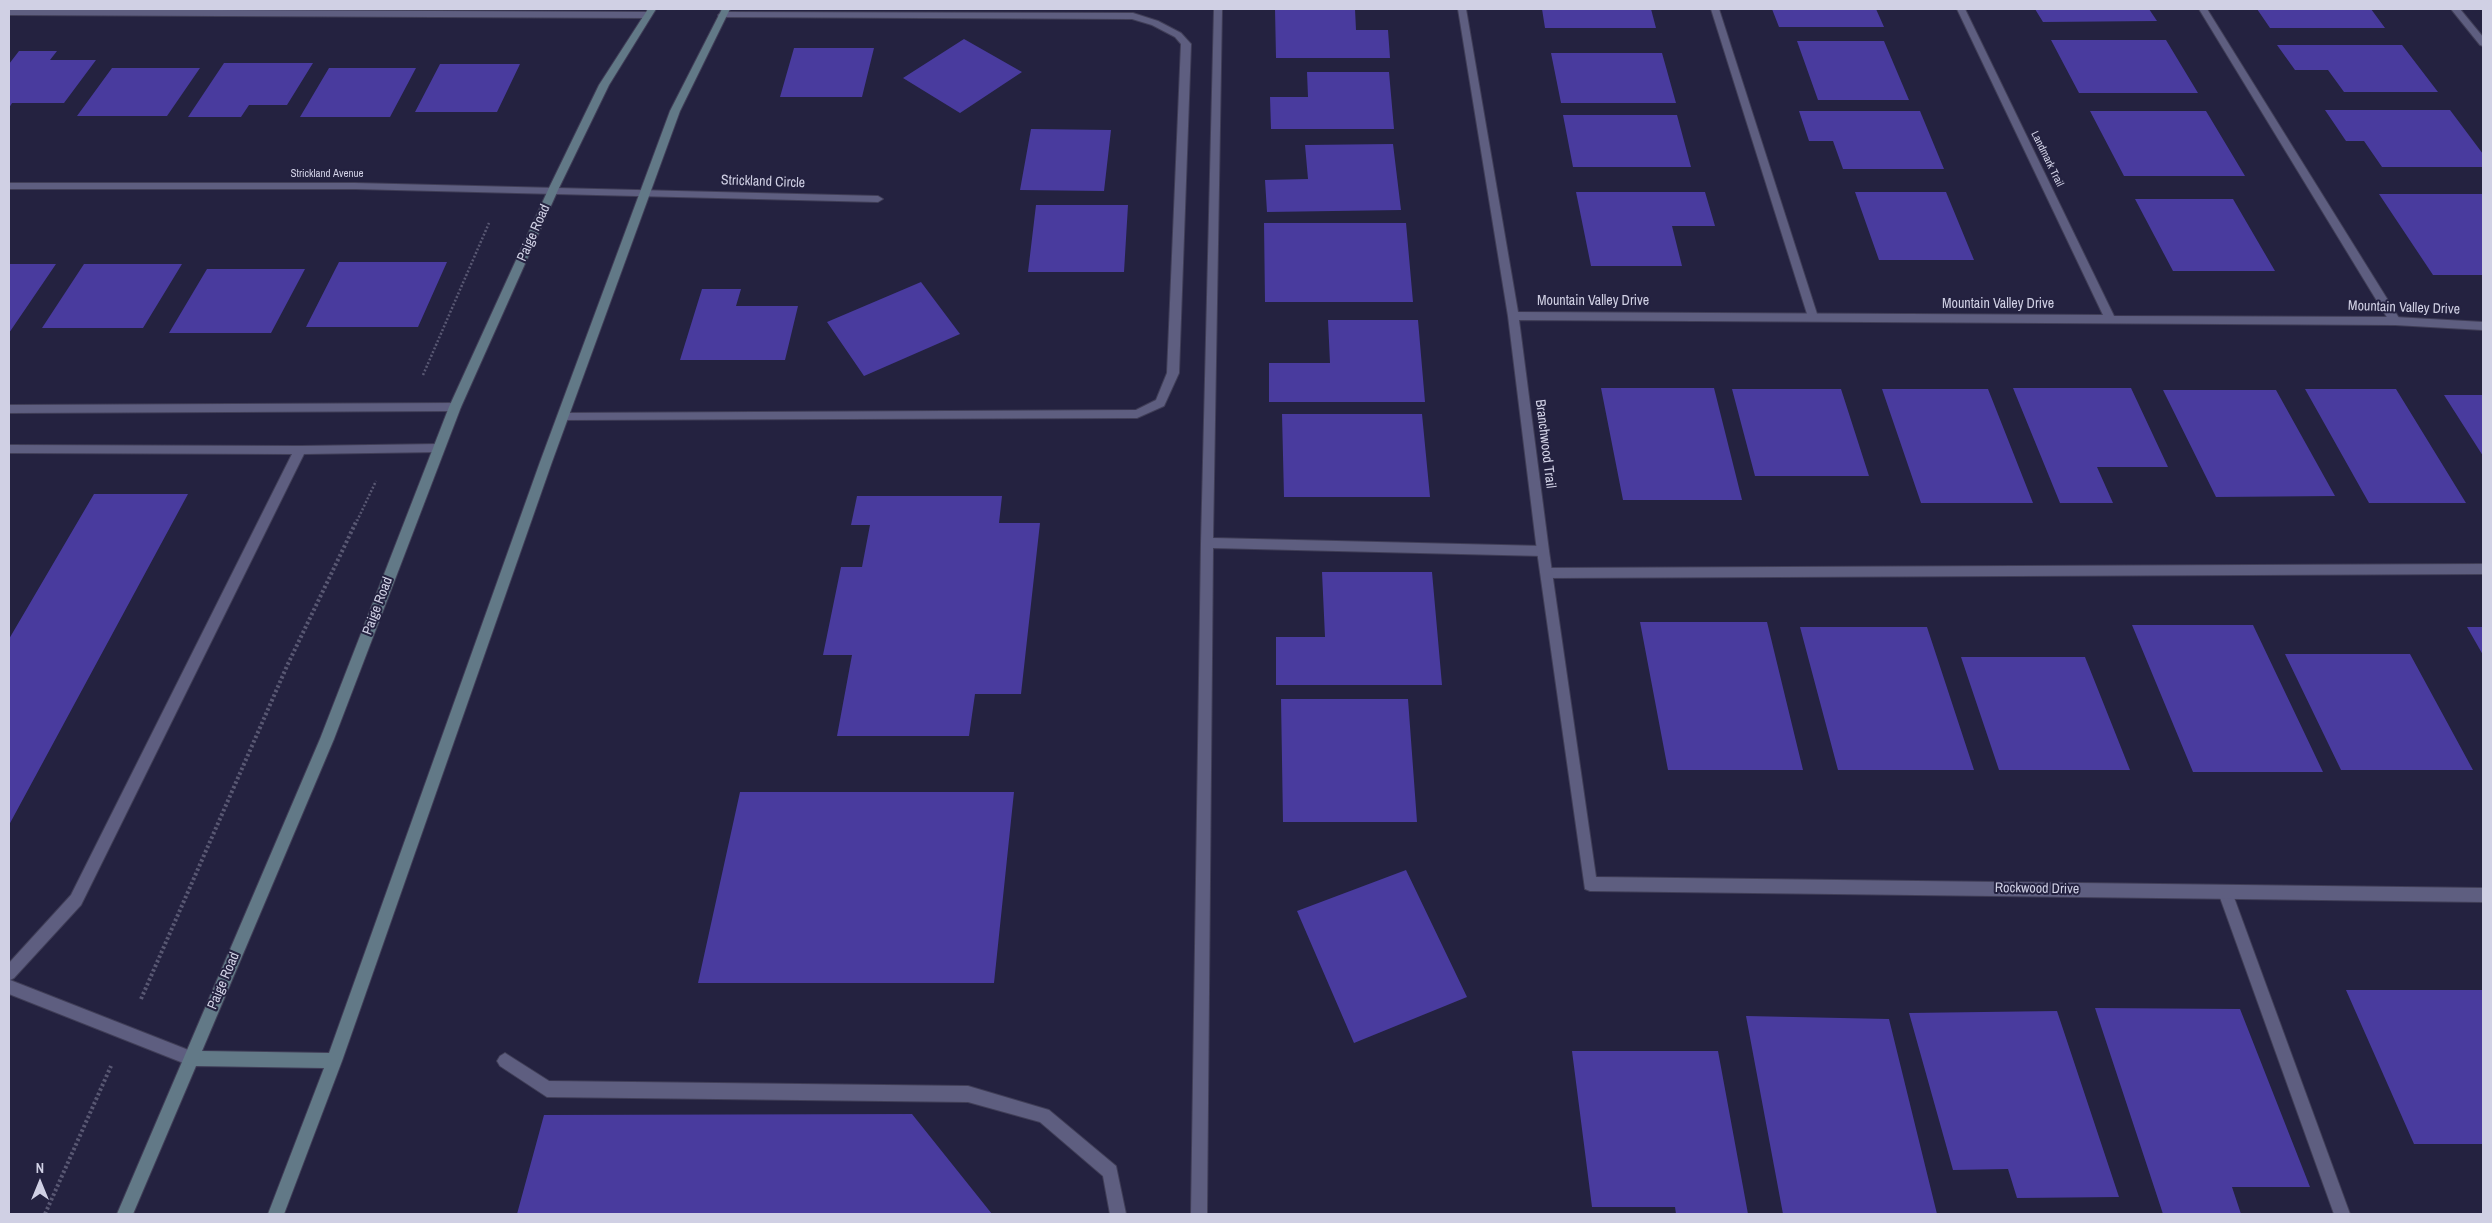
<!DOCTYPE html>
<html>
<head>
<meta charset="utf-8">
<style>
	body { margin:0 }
	#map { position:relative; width:2492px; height:1223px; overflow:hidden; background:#242240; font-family:"Archivo Narrow",sans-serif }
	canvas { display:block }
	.frame { position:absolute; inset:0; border:10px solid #d0d0e4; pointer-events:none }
	.north { position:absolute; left:15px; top:1158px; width:50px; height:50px; -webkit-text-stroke:4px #242240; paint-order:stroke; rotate:0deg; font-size:14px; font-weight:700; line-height:20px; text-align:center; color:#d0d0e4 }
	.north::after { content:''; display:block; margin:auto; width:18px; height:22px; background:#d0d0e4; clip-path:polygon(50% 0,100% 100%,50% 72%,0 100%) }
</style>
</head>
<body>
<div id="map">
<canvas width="2492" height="1223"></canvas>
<div class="frame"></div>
<div class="north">N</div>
</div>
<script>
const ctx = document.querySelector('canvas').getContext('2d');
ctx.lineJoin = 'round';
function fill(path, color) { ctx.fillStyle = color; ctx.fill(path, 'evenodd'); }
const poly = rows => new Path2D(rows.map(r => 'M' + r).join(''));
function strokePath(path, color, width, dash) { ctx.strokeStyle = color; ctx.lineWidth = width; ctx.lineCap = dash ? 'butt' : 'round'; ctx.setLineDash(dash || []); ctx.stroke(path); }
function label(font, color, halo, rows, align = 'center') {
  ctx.font = font + ' "Archivo Narrow",sans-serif'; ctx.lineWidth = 4; ctx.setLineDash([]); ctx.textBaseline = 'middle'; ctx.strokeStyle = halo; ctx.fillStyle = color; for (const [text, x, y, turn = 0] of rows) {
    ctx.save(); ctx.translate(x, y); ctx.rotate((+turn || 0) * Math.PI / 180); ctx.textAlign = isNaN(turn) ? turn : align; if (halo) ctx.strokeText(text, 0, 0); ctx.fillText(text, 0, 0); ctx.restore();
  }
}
const building = poly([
	[1275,9,1355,9,1356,30,1388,30,1390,58,1276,58],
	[1542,9,1651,9,1656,28,1545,28],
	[1772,9,1876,9,1884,27,1779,27],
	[2035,9,2149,9,2157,21,2043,22],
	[2257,9,2371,9,2385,28,2270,28],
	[964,39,1022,72,960,113,903,78],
	[2051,40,2166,40,2198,93,2079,93],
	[1797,41,1884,41,1909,100,1818,100],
	[2277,45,2402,45,2438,92,2344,92,2328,70,2295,70],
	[794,48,874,48,862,97,780,97],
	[19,51,57,51,50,60,96,60,64,103,12,103,9,108,9,64],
	[1551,53,1662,53,1676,103,1561,103],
	[224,63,313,63,287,105,249,105,241,117,188,117],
	[440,64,520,64,497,112,415,112],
	[112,68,200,68,167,116,77,116],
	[329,68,416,68,390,117,300,117],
	[1307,72,1389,72,1394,129,1271,129,1270,97,1308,97],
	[2325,110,2450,110,2483,154,2483,167,2382,167,2364,141,2346,141],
	[1799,111,1920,111,1944,169,1843,169,1833,141,1809,141],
	[2090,111,2206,111,2245,176,2124,176],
	[1563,115,1677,115,1691,167,1573,167],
	[1031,129,1111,130,1104,191,1020,190],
	[1393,144,1401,210,1267,212,1265,180,1308,179,1305,145],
	[1576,192,1705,192,1715,226,1672,226,1682,266,1591,266],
	[1855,192,1946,192,1974,260,1879,260],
	[2379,194,2483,194,2483,275,2433,275],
	[2135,199,2233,199,2275,271,2173,271],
	[1036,205,1128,205,1124,272,1028,272],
	[1264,223,1406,223,1413,302,1265,302],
	[339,262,447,262,418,327,306,327],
	[9,264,56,264,9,333],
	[84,264,182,264,143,328,42,328],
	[207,269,305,269,271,333,169,333],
	[921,282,960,334,864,376,827,322],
	[702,289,741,289,736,306,798,306,785,360,680,360],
	[1328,320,1418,320,1425,402,1269,402,1269,363,1330,363],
	[1601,388,1714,388,1742,500,1623,500],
	[2013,388,2131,388,2168,467,2097,467,2113,503,2060,503],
	[1732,389,1841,389,1869,476,1755,476],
	[1882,389,1988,389,2033,503,1921,503],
	[2305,389,2396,389,2466,503,2369,503],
	[2163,390,2276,390,2335,496,2216,497],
	[2444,395,2483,395,2483,456],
	[1282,414,1422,414,1430,497,1284,497],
	[94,494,188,494,9,825,9,639],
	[857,496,1002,496,999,523,1040,523,1021,694,975,694,969,736,837,736,852,655,823,655,841,567,862,567,870,525,851,525],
	[1322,572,1432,572,1442,685,1276,685,1276,637,1325,637],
	[1640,622,1767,622,1803,770,1668,770],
	[2132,625,2253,625,2323,772,2193,772],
	[1800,627,1927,627,1974,770,1838,770],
	[2467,627,2483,627,2483,655],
	[2285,654,2410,654,2473,770,2341,770],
	[1961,657,2085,657,2130,770,1999,770],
	[1281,699,1408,699,1417,822,1283,822],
	[740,792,1014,792,994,983,698,983],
	[1406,870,1467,997,1354,1043,1297,911],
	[2346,990,2483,990,2483,1144,2414,1144],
	[2095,1008,2240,1009,2310,1187,2232,1187,2241,1214,2163,1214],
	[2057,1011,2119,1197,2017,1198,2008,1169,1953,1170,1909,1013],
	[1746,1016,1889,1019,1937,1214,1783,1214],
	[1572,1051,1718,1051,1748,1214,1676,1214,1675,1207,1592,1207],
	[912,1114,992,1214,517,1214,544,1115]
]);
const pathFar1 = poly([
	[423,375,489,223],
	[357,521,376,481]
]);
const path = poly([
	[141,999,287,666,357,520],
	[45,1214,111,1066]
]);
const lane = poly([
	[9,9,648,12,652,15,648,18,9,15,9,9],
	[1214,9,1222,9,1213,538,1543,546,1547,548,1549,551,1547,554,1543,556,1213,548,1207,1214,1191,1214,1201,543,1214,9],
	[1711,9,1719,9,1818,317,1817,320,1809,320,1808,317,1711,9],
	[2199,9,2207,9,2399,318,2400,321,2399,324,2391,324,2199,9],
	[722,12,1133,13,1158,21,1181,33,1191,44,1179,373,1164,406,1137,418,559,420,557,417,563,413,1136,410,1156,400,1167,373,1181,44,1175,37,1152,25,1132,19,719,17,718,15,722,12],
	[455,403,461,407,455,411,9,413,9,405,455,403],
	[439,444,445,448,439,452,304,454,81,905,14,978,10,980,196,1053,199,1058,196,1063,191,1066,9,994,9,963,71,895,292,454,9,453,9,445,300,446,439,444],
	[2483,564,2483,574,1548,578,1544,577,1542,573,1544,569,1548,568,2483,564],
	[2225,885,2230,887,2232,892,2350,1214,2334,1214,2218,892,2220,887,2225,885],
	[505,1053,549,1081,968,1086,1049,1110,1116,1166,1126,1214,1110,1214,1103,1176,1040,1122,968,1102,547,1097,500,1066,497,1061,500,1056,505,1053]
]);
const street = poly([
	[1458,9,1466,9,1518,312,2103,315,1957,9,1965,9,2114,316,2395,317,2483,322,2483,330,2395,325,1519,320,1549,551,1596,877,2483,888,2483,902,1590,891,1585,889,1537,551,1508,316,1458,9],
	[2451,9,2460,9,2483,37,2483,46,2480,45,2451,9],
	[9,183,355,183,878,196,883,199,878,202,355,189,9,189,9,183]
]);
const secondary = poly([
	[648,9,656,9,609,85,558,190,461,407,334,739,202,1051,329,1053,540,462,670,111,722,9,730,9,680,111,552,462,342,1061,284,1214,268,1214,324,1068,196,1066,133,1214,117,1214,320,739,449,407,548,190,599,85,648,9]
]);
const farStreetnames = [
	["Landmark Trail",2047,159,64],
	["Strickland Avenue",327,174]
];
const streetNames = [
	["Strickland Circle",763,182,2],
	["Paige Road",534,233,-66],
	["Mountain Valley Drive",1593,301],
	["Mountain Valley Drive",1998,304],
	["Mountain Valley Drive",2404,308,2],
	["Branchwood Trail",1545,444,83],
	["Paige Road",378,606,-69],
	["Rockwood Drive",2037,889,1],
	["Paige Road",224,981,-67]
];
fill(building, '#493b9e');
strokePath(lane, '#403e57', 2);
strokePath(street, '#403e57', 2);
strokePath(secondary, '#403e57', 2);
strokePath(pathFar1, '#595873', 2.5, [2, 2]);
strokePath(path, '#595873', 4, [2.5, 2.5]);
fill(lane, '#5e5e80');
fill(street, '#5e5e80');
fill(secondary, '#627987');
label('11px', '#d0d0e4', '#242240', farStreetnames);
label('14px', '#d0d0e4', '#242240', streetNames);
</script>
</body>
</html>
